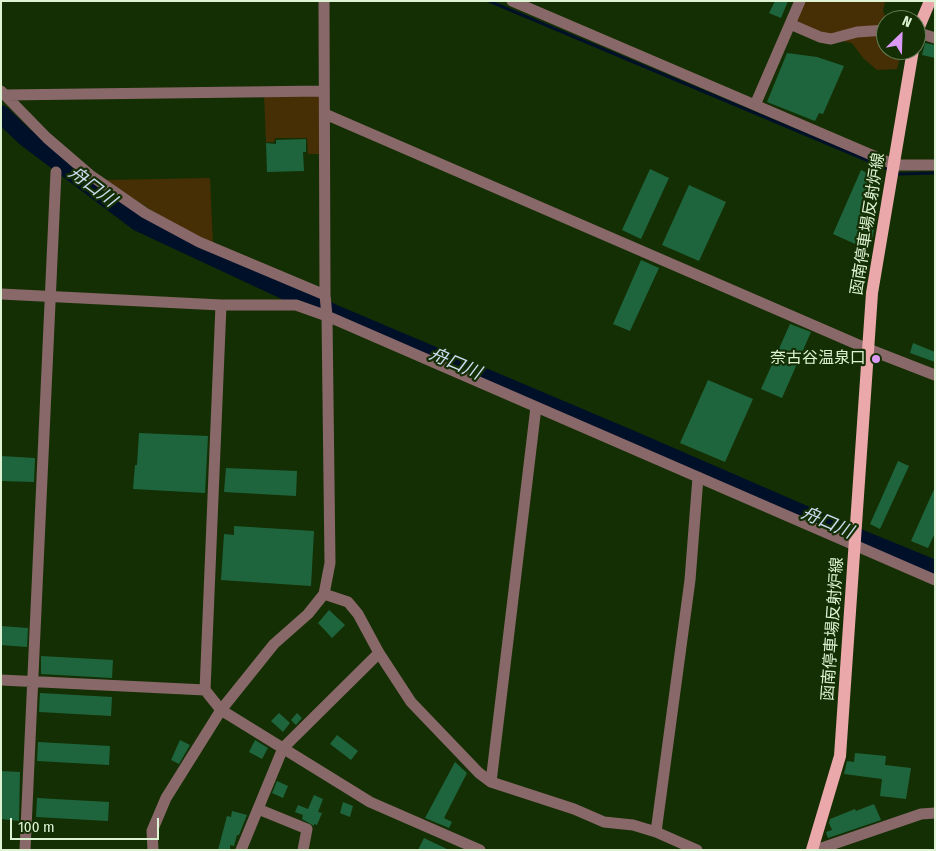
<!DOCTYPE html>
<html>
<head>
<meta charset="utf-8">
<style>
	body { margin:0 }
	#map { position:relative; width:936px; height:851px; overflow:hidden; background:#152f04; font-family:"Fira Sans Condensed",sans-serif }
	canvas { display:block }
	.frame { position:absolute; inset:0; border:2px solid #def3d4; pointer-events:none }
	.north { position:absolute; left:876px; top:10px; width:50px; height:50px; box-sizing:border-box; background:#152f04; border:1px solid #657d57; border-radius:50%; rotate:24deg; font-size:14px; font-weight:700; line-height:20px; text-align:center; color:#def3d4 }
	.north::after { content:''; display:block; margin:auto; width:18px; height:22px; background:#db9af6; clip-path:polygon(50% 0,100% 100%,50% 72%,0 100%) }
	.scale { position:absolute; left:10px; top:818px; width:149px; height:22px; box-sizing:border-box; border:2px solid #def3d4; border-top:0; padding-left:6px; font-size:15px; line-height:18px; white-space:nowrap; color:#def3d4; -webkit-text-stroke:4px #152f04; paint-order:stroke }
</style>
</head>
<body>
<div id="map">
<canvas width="936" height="851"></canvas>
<div class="frame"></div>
<div class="north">N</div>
<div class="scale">100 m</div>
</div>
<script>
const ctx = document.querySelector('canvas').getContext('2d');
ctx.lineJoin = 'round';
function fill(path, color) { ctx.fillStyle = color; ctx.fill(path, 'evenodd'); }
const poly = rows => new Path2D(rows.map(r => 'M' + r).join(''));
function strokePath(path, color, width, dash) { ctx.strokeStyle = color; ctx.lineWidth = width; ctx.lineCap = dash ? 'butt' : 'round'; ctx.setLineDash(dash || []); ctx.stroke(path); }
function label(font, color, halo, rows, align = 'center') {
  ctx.font = font + ' "Fira Sans Condensed","Noto Sans JP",sans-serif'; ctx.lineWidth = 4.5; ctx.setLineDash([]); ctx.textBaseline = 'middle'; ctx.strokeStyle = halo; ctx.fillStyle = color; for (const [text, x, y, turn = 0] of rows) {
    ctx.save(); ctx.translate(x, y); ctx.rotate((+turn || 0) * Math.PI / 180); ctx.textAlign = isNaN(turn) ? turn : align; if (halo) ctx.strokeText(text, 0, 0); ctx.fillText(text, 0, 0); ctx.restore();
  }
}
const green = poly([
	[803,1,885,1,883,11,887,20,886,50,902,50,897,69,877,70,863,58,852,43,831,39,795,23],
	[264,96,319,96,319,154,308,154,307,138,275,138,274,142,266,142],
	[210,178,213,244,168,221,105,180]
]);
const stream = poly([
	[489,1,890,170],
	[896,172,899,174,935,173]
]);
const river = poly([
	[1,114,25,137,138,222,333,313,633,440,847,533,935,569]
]);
const building = poly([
	[775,1,788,1,781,18,769,13],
	[925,43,935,45,935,58,922,55],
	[787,53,817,57,844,66,823,114,819,113,815,121,767,102],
	[306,139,306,152,303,152,304,171,267,172,266,143,276,144,276,140],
	[650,169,669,178,641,239,622,230],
	[861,170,883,180,863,226,874,230,870,247,856,242,855,244,833,234],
	[689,185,726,202,699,261,662,245],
	[641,260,659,268,630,331,613,324],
	[790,324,811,332,782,398,761,389],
	[913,343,935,352,935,362,910,353],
	[708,380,753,399,725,462,680,443],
	[139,433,208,436,205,493,133,489,135,465,137,465],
	[1,456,35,458,34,482,1,481],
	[898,461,909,466,880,529,870,524],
	[226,468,297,471,296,496,224,492],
	[935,487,935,533,928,548,911,541],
	[234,526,314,531,311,586,221,580,224,534,234,535],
	[329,610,345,625,332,638,318,623],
	[1,626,28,628,27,647,1,645],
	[41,656,113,660,112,678,41,674],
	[40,693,112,697,111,716,39,712],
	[279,713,290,723,283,732,271,721],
	[297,713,302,718,296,725,291,720],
	[337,735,358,751,351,760,330,744],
	[180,740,190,745,179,764,171,760],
	[255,740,268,748,262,759,249,752],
	[38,742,110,746,109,765,37,761],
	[855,753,886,756,885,765,911,768,906,799,880,796,882,779,844,774,847,761,854,762],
	[455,762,467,773,444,818,452,822,449,828,425,818],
	[1,771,20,772,19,821,1,819],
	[277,781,288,786,283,798,272,793],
	[314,795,323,799,318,812,322,813,317,825,314,824,314,826,302,819,303,815,295,812,298,805,308,809],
	[37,798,109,802,108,821,36,817],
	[343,802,353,806,350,817,340,813],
	[874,804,881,820,828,838,826,832,832,830,829,823,830,819,855,809,856,811],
	[232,811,247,815,239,835,237,835,234,846,230,845,230,850,218,850,227,816,231,817],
	[424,838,449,850,418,850]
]);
const minor = poly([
	[512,1,895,165,935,165],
	[790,24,820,37,831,39,857,32,886,30],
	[916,32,935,38],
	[1,91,47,138,90,175,145,213,199,242,325,295],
	[5,95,324,91],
	[755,105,800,1],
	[325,114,868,349,935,375],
	[1,294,221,305,296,305,327,316,935,580],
	[221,305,205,690,221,710,370,802,480,850],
	[324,594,348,602,358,614,379,653,411,702,479,773,491,782,574,809,604,822,633,825,656,832,697,850],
	[1,680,205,690],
	[491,782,536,407],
	[258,809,307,829,303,850],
	[656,832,690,580,698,477],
	[25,850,56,172],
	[153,850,152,831,166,798,221,710,274,644,308,614,324,594,330,563,327,316,325,295,324,1],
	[241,850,283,748,379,653],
	[816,850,921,814,935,813]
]);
const major = poly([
	[916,34,930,1],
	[812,850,840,756,872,293,913,50]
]);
const markers = [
	[876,359,5,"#db9af6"]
];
const streetNames = [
	["函南停車場反射炉線",868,224,-81],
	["函南停車場反射炉線",833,629,-86]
];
const poiNames = [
	["奈古谷温泉口",866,359]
];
const waterNames = [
	["舟口川",92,187,37],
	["舟口川",455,364,23],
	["舟口川",827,523,23]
];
fill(green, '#462e05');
strokePath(stream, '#011029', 3);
strokePath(river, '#011029', 18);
fill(building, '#1e653e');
strokePath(minor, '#896869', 11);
strokePath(major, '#eba8ab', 12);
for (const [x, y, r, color] of markers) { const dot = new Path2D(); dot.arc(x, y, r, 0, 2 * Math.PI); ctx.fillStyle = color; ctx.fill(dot); strokePath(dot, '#152f04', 2); }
label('16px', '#def3d4', '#152f04', streetNames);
label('16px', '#def3d4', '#152f04', poiNames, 'right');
label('italic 18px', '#cdddf2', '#152f04', waterNames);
</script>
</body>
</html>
